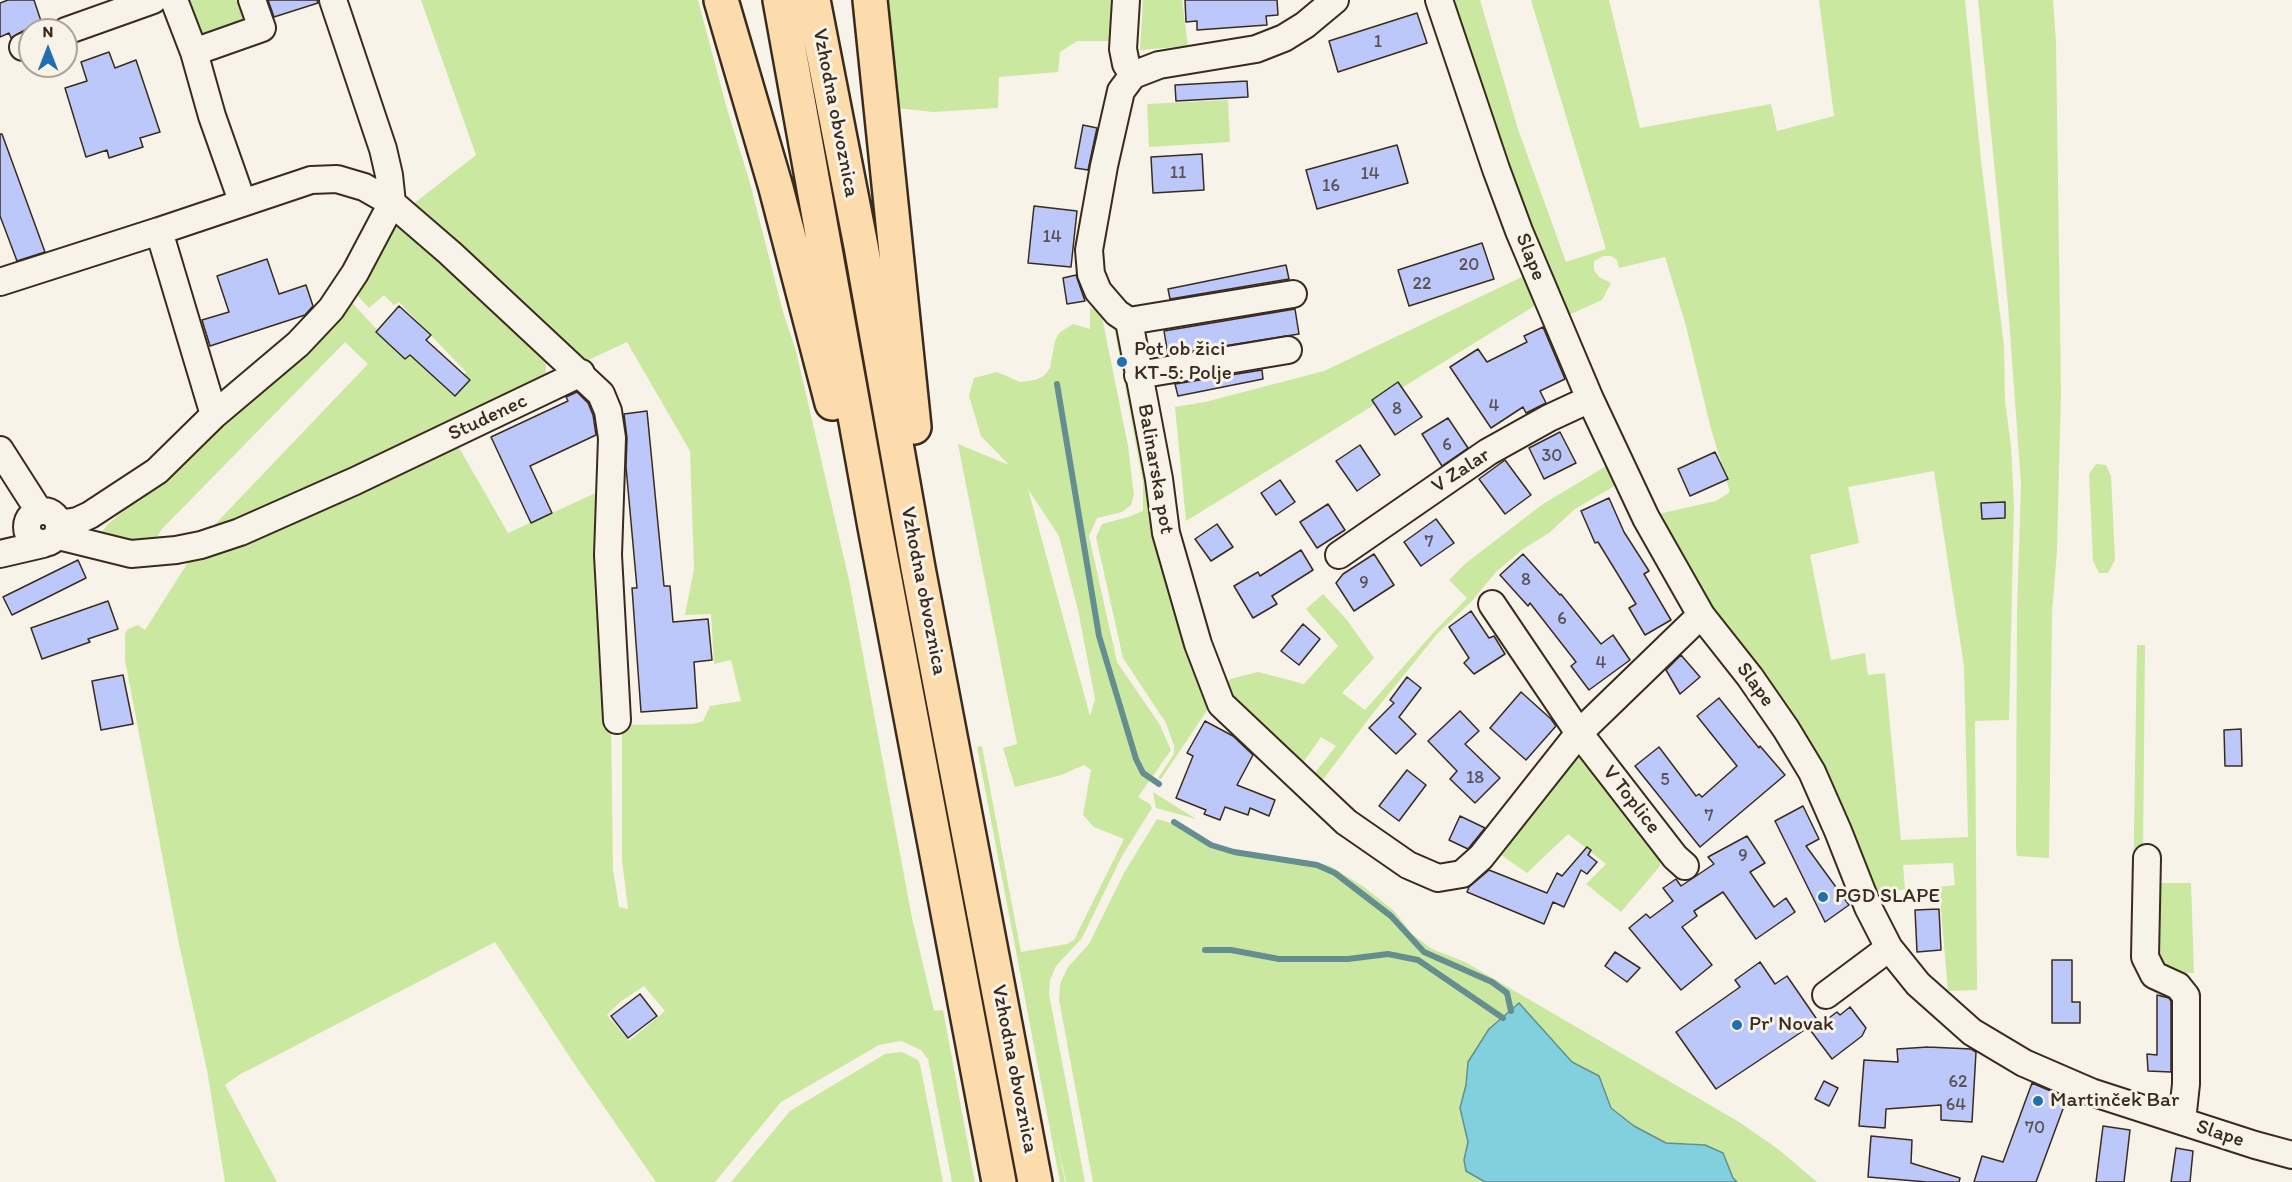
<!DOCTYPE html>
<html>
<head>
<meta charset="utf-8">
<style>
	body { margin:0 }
	#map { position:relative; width:2292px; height:1182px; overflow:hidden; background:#f7f3e8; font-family:Itim,sans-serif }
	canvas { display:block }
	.north { position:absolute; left:18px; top:18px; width:60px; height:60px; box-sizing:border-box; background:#f7f3e8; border:2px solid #aca397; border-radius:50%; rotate:0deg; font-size:16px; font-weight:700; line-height:24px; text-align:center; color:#3b2a1e }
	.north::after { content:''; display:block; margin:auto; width:21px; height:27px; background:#1f6fb2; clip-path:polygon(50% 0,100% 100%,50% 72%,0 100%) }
</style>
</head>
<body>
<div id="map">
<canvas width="2292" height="1182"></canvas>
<div class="north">N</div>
</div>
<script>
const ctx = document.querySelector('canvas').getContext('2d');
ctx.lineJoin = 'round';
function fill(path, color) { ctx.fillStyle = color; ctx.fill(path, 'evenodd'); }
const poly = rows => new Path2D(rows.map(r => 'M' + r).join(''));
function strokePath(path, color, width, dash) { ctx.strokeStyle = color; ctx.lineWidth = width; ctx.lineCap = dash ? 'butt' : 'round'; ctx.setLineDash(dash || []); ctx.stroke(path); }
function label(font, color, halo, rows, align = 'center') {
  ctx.font = font + ' Itim,sans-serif'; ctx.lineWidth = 6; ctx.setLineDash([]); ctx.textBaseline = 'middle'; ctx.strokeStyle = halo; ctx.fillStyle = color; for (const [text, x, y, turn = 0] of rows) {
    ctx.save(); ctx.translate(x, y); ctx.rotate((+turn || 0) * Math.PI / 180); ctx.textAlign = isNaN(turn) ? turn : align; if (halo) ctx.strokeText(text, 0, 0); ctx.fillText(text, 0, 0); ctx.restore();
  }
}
const green = poly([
	[183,0,243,0,249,19,200,43],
	[421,0,698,0,727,109,750,183,783,312,796,351,849,580,912,918,934,1011,943,1010,975,1182,952,1182,928,1059,921,1050,901,1041,879,1045,781,1102,715,1182,656,1182,573,1062,495,942,239,1075,225,1085,277,1182,225,1182,207,1070,179,944,125,660,125,634,128,629,138,625,145,630,194,553,454,439,508,533,598,492,611,717,613,869,619,907,628,909,622,860,622,725,693,724,703,721,710,706,741,701,731,660,714,664,711,614,685,615,694,569,690,451,627,342,580,364,412,205,476,155],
	[644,986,665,1011,629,1041,607,1015,620,1002],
	[887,0,1114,0,1114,41,1077,41,1060,52,1058,72,999,77,998,108,933,112,897,108],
	[1143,0,1182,0,1188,46,1140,50],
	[1449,0,1480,0,1518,129,1566,262,1606,249,1531,0,1609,0,1640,128,1771,104,1777,131,1834,116,1819,0,1965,0,1981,161,2004,346,2005,401,2011,446,2014,505,2009,720,1975,721,1977,990,1948,991,1939,887,1955,885,1953,863,1903,865,1905,889,1873,896,1730,640,1654,515,1716,501,1730,492,1711,429,1686,326,1665,257,1619,268,1617,260,1611,256,1603,256,1594,261,1594,270,1599,277,1611,283,1602,300,1562,318],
	[1934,471,1964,666,1968,837,1901,840,1885,673,1868,675,1865,653,1831,660,1810,555,1859,543,1848,487],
	[1978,0,2053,0,2056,43,2061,391,2057,550,2052,613,2049,858,2017,856,2016,848,2017,611,2021,484,2008,305],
	[1228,100,1230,142,1149,147,1147,104],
	[395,217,552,354,546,364,545,381,200,540,368,364,345,342,161,530,152,546,101,533,108,524,152,487,346,296,402,357,410,350,452,390,466,372,399,302,394,305,384,295,369,308,351,289],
	[1524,276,1536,305,1186,521,1175,407,1205,402,1324,371],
	[1100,307,1128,446,1134,495,1131,505,1122,512,1097,518,1089,536,1117,662,1160,725,1171,750,1138,797,1150,804,1152,808,1122,856,1082,938,1056,966,1050,980,1049,994,1085,1182,1066,1182,1056,1137,1065,1182,1060,1182,977,747,982,746,1021,952,1067,944,1074,940,1124,839,1094,827,1083,815,1091,770,1084,765,1061,775,1015,787,1003,748,1017,744,958,444,1009,465,981,436,969,396,974,378,997,372,1020,382,1035,380,1044,376,1050,368,1055,341,1059,333,1073,324,1090,329,1090,309],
	[1028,489,1059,536,1078,610,1095,699,1090,716],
	[1113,321,1124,337,1212,703,1161,779,1158,778,1174,754,1174,746,1166,723,1123,658,1096,537,1102,524,1128,517,1143,511,1143,483],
	[2096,464,2106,465,2111,476,2115,560,2108,573,2099,573,2093,561,2089,474],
	[1608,465,1618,484,1575,509,1549,533,1523,549,1496,572,1471,602,1437,634,1370,717,1319,785,1223,689,1230,679,1258,672,1304,684,1338,646,1306,609,1323,594,1347,620,1374,658,1342,693,1365,710,1433,633,1467,598,1449,580,1466,563,1543,504],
	[1321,737,1336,746,1314,774,1302,764],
	[2137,645,2145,645,2142,957,2132,957],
	[1580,745,1660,855,1660,866,1621,912,1586,884,1606,864,1568,834,1527,873,1494,850],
	[1153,792,1196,819,1156,808],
	[1157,819,1184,827,1206,843,1237,851,1312,861,1330,866,1364,887,1394,911,1412,934,1432,949,1465,962,1739,1122,1778,1149,1817,1182,1737,1182,1733,1178,1723,1152,1689,1143,1666,1144,1634,1126,1611,1107,1599,1076,1572,1062,1519,1003,1503,1018,1468,1063,1466,1085,1460,1108,1468,1142,1464,1160,1466,1171,1485,1182,1093,1182,1059,1000,1060,984,1068,967,1089,944,1124,873],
	[2149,883,2191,883,2194,973,2166,973,2157,964],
	[902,1052,918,1060,920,1064,943,1182,731,1182,790,1111,885,1054]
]);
const water = poly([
	[1519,1003,1572,1062,1599,1076,1611,1108,1634,1126,1666,1143,1705,1145,1723,1153,1733,1178,1737,1182,1485,1182,1466,1171,1464,1160,1468,1142,1460,1108,1466,1085,1468,1062,1489,1029,1519,1003]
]);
const stream = poly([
	[1057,384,1099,636,1136,759,1143,773,1159,784],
	[1174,822,1211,845,1234,852,1317,865,1335,873,1391,916,1424,952,1492,982,1507,993,1511,1011],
	[1205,950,1231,950,1279,959,1348,959,1388,954,1418,960,1503,1018]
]);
const building = poly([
	[8,0,34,0,44,30,25,30,11,38,9,33,0,37,0,3,8,0],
	[268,0,317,0,318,3,274,17,268,0],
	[1185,0,1277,0,1278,15,1266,16,1267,25,1197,30,1197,21,1186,22,1185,0],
	[1417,13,1427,43,1338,72,1329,41,1417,13],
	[109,52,115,68,136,60,160,132,140,138,143,147,109,158,107,150,86,157,65,88,87,81,81,62,109,52],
	[1247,81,1248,97,1176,101,1175,85,1247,81],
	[1083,125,1097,128,1088,170,1075,168,1083,125],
	[0,134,2,134,45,252,17,261,0,216,0,134],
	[1397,145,1408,183,1317,209,1306,170,1397,145],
	[1202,154,1204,190,1153,193,1151,157,1202,154],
	[1034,206,1077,211,1071,267,1028,263,1034,206],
	[1482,243,1494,279,1409,306,1398,270,1482,243],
	[267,259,279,294,306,285,313,306,305,315,210,346,202,320,229,312,217,276,267,259],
	[1286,265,1289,279,1170,299,1168,289,1286,265],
	[1076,275,1085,301,1067,304,1063,278,1076,275],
	[399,306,431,335,426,340,470,380,455,396,410,355,405,359,376,332,399,306],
	[1295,309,1299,334,1168,355,1164,331,1295,309],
	[1543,327,1565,379,1540,391,1546,403,1526,413,1523,407,1491,428,1450,367,1478,349,1487,362,1527,342,1524,336,1543,327],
	[1262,370,1263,379,1178,396,1175,384,1262,370],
	[1398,382,1422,417,1395,435,1372,400,1398,382],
	[577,392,588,403,593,415,596,435,530,466,552,513,531,523,491,437,568,401,566,397,577,392],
	[647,411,664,586,670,586,673,622,708,619,712,660,694,662,697,708,641,712,632,588,637,588,626,467,627,438,624,414,647,411],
	[1448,418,1468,448,1442,466,1422,434,1448,418],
	[1560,432,1576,463,1544,479,1529,448,1560,432],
	[1360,445,1380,475,1357,491,1336,461,1360,445],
	[1715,452,1728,479,1690,496,1678,469,1715,452],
	[1505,460,1531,495,1505,514,1479,479,1505,460],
	[1280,480,1295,502,1276,515,1261,493,1280,480],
	[1609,498,1624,532,1649,571,1644,574,1671,620,1645,635,1629,608,1636,604,1598,542,1595,543,1581,511,1609,498],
	[2005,502,2005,518,1982,519,1981,503,2005,502],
	[1328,504,1345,530,1317,548,1300,522,1328,504],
	[1436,519,1454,543,1421,566,1404,542,1436,519],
	[1217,524,1233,547,1211,561,1195,539,1217,524],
	[1301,550,1313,570,1272,596,1277,604,1253,618,1234,586,1258,572,1260,576,1301,550],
	[1374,554,1394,585,1354,611,1336,583,1343,574,1374,554],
	[1523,554,1560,595,1561,594,1601,644,1613,635,1630,660,1589,690,1571,666,1576,662,1530,603,1528,606,1500,575,1523,554],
	[78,560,86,578,12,615,3,597,78,560],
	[108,601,118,629,88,639,90,642,42,659,31,628,108,601],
	[1471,611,1489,638,1494,636,1505,654,1474,674,1464,663,1469,658,1449,627,1471,611],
	[1303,624,1320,639,1299,665,1281,651,1303,624],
	[1681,655,1700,677,1680,694,1666,670,1681,655],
	[123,675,133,724,101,730,92,681,123,675],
	[1407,677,1421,688,1399,717,1416,734,1396,754,1369,728,1394,703,1390,700,1407,677],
	[1521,692,1551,719,1556,726,1526,760,1490,728,1521,692],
	[1719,698,1759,748,1760,746,1785,775,1700,847,1635,766,1659,747,1696,796,1699,794,1702,797,1737,766,1697,716,1719,698],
	[1460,711,1479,731,1465,744,1500,778,1475,803,1450,779,1457,771,1428,741,1460,711],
	[1205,721,1233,736,1253,755,1237,785,1275,800,1269,816,1250,808,1248,815,1225,807,1220,820,1204,814,1206,810,1176,798,1193,756,1187,753,1205,721],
	[2241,729,2242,766,2225,766,2224,730,2241,729],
	[1407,770,1426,785,1399,821,1379,806,1407,770],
	[1803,806,1819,839,1806,846,1849,905,1825,922,1775,821,1803,806],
	[1460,816,1485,828,1468,849,1449,840,1460,816],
	[1747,836,1765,863,1750,872,1774,907,1786,898,1795,912,1756,939,1723,892,1694,911,1697,916,1682,927,1712,965,1681,990,1629,928,1646,914,1650,918,1673,901,1663,888,1676,879,1681,886,1714,864,1708,857,1747,836],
	[1587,847,1591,850,1588,855,1597,862,1587,874,1581,870,1564,907,1553,902,1544,924,1467,892,1469,887,1489,870,1547,893,1557,873,1562,876,1587,847],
	[1939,909,1941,950,1917,952,1915,910,1939,909],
	[1615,952,1640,968,1627,982,1605,966,1615,952],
	[2052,960,2072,960,2072,1002,2080,1002,2080,1023,2052,1023,2052,960],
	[1760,962,1775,984,1787,976,1818,1021,1716,1089,1676,1032,1740,987,1735,980,1760,962],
	[640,994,657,1016,628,1038,611,1016,640,994],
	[2157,995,2169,998,2171,1001,2171,1072,2148,1071,2147,1054,2157,1055,2157,995],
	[1850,1007,1866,1028,1862,1036,1832,1059,1811,1031,1837,1012,1840,1015,1850,1007],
	[1928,1047,1971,1049,1976,1052,1972,1122,1941,1120,1941,1105,1886,1109,1885,1128,1859,1126,1864,1060,1898,1062,1897,1049,1928,1047],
	[1824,1081,1838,1088,1829,1106,1815,1099,1824,1081],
	[2032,1083,2067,1098,2036,1182,1974,1182,1982,1156,2003,1162,2032,1083],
	[2103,1126,2130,1130,2124,1182,2096,1182,2103,1126],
	[1871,1136,1912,1140,1911,1163,1960,1178,1959,1182,1927,1182,1868,1177,1871,1136],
	[2176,1148,2193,1151,2190,1182,2171,1182,2176,1148]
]);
const minor = poly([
	[174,0,194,52,212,116,242,201],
	[1126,0,1123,49,1126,64,1133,75],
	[1335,0,1305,25,1284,38,1256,49,1159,65,1133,75,1121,91,1104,166,1089,250,1091,274,1098,291,1117,313,1129,321,1159,479,1166,533,1198,644,1221,704,1346,822,1408,865,1438,878,1462,874,1481,857,1579,733,1701,615],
	[1439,0,1496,169,1519,231,1590,399,1646,518,1701,615,1750,677,1786,729,1812,772,1838,831,1868,907,1889,948,1918,984,1972,1032,2024,1063,2091,1092,2255,1145,2292,1155],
	[66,31,153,0],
	[23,47,30,44],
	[194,52,262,28,252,0],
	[0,282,159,231],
	[1129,321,1293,294],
	[1138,375,1288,350],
	[214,415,159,231,311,180,337,179,364,187,392,203,450,253,601,394,608,411,612,438,608,555,617,720],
	[0,450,39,511],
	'27 527a16 16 0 1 1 32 0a16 16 0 1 1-32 0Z',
	[60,524,77,521,90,515,157,471,214,415,298,344,331,309,355,273,392,203,389,175,383,149,333,0],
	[58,536,131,554,176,550,201,545,240,532,355,481,581,373],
	[0,554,43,544],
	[1339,555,1488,452,1549,418,1590,399],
	[1492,604,1579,733,1675,857,1685,866],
	[2147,858,2145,957,2154,975,2178,986,2186,996,2186,1084,2182,1121],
	[1826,995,1889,948]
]);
const highway = poly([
	[721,0,776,188,832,403],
	[780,0,875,527,999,1182],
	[813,0,861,246,918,568,1035,1182],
	[870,0,914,427]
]);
const markers = [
	[1122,362,6,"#1f6fb2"],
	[1823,897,6,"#1f6fb2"],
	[1737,1025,6,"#1f6fb2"],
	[2038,1101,6,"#1f6fb2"]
];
const numberNames = [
	["1",1378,42],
	["11",1178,173],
	["14",1370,174],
	["16",1331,186],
	["14",1052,237],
	["20",1469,265],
	["22",1422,284],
	["4",1494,406],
	["8",1397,409],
	["6",1447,445],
	["30",1552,456],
	["7",1429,542],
	["8",1526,580],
	["9",1364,583],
	["6",1562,619],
	["4",1601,663],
	["18",1475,778],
	["5",1665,780],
	["7",1709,816],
	["9",1743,856],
	["62",1958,1082],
	["64",1956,1105],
	["70",2035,1128]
];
const streetNames = [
	["Vzhodna obvoznica",835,113,79],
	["Slape",1530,257,68],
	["Studenec",488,418,-25],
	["Balinarska pot",1155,469,80],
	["V Zalar",1461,471,-33],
	["Vzhodna obvoznica",923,591,79],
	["Slape",1755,685,54],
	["V Toplice",1631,800,52],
	["Vzhodna obvoznica",1014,1069,79],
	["Slape",2220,1134,18]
];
const poiNames = [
	["Pot ob žici",1134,350],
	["KT-5: Polje",1134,374],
	["PGD SLAPE",1835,897],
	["Pr' Novak",1749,1025],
	["Martinček Bar",2050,1101]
];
fill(green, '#cae8a0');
fill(water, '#81d0dd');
strokePath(water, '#658e91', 1.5);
strokePath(stream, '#658e91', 6);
fill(building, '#bcc8f9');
strokePath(building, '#3b2a1e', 1.5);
strokePath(minor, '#3b2a1e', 30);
strokePath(highway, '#3b2a1e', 38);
strokePath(minor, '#f7f3e8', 26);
strokePath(highway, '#fcdcac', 33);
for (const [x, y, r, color] of markers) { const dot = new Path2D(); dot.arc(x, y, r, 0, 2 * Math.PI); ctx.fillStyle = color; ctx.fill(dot); strokePath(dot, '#f7f3e8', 2); }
label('18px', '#5b5255', null, numberNames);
label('21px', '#3b2a1e', '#f7f3e8', streetNames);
label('21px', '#3b2a1e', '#f7f3e8', poiNames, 'left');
</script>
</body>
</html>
